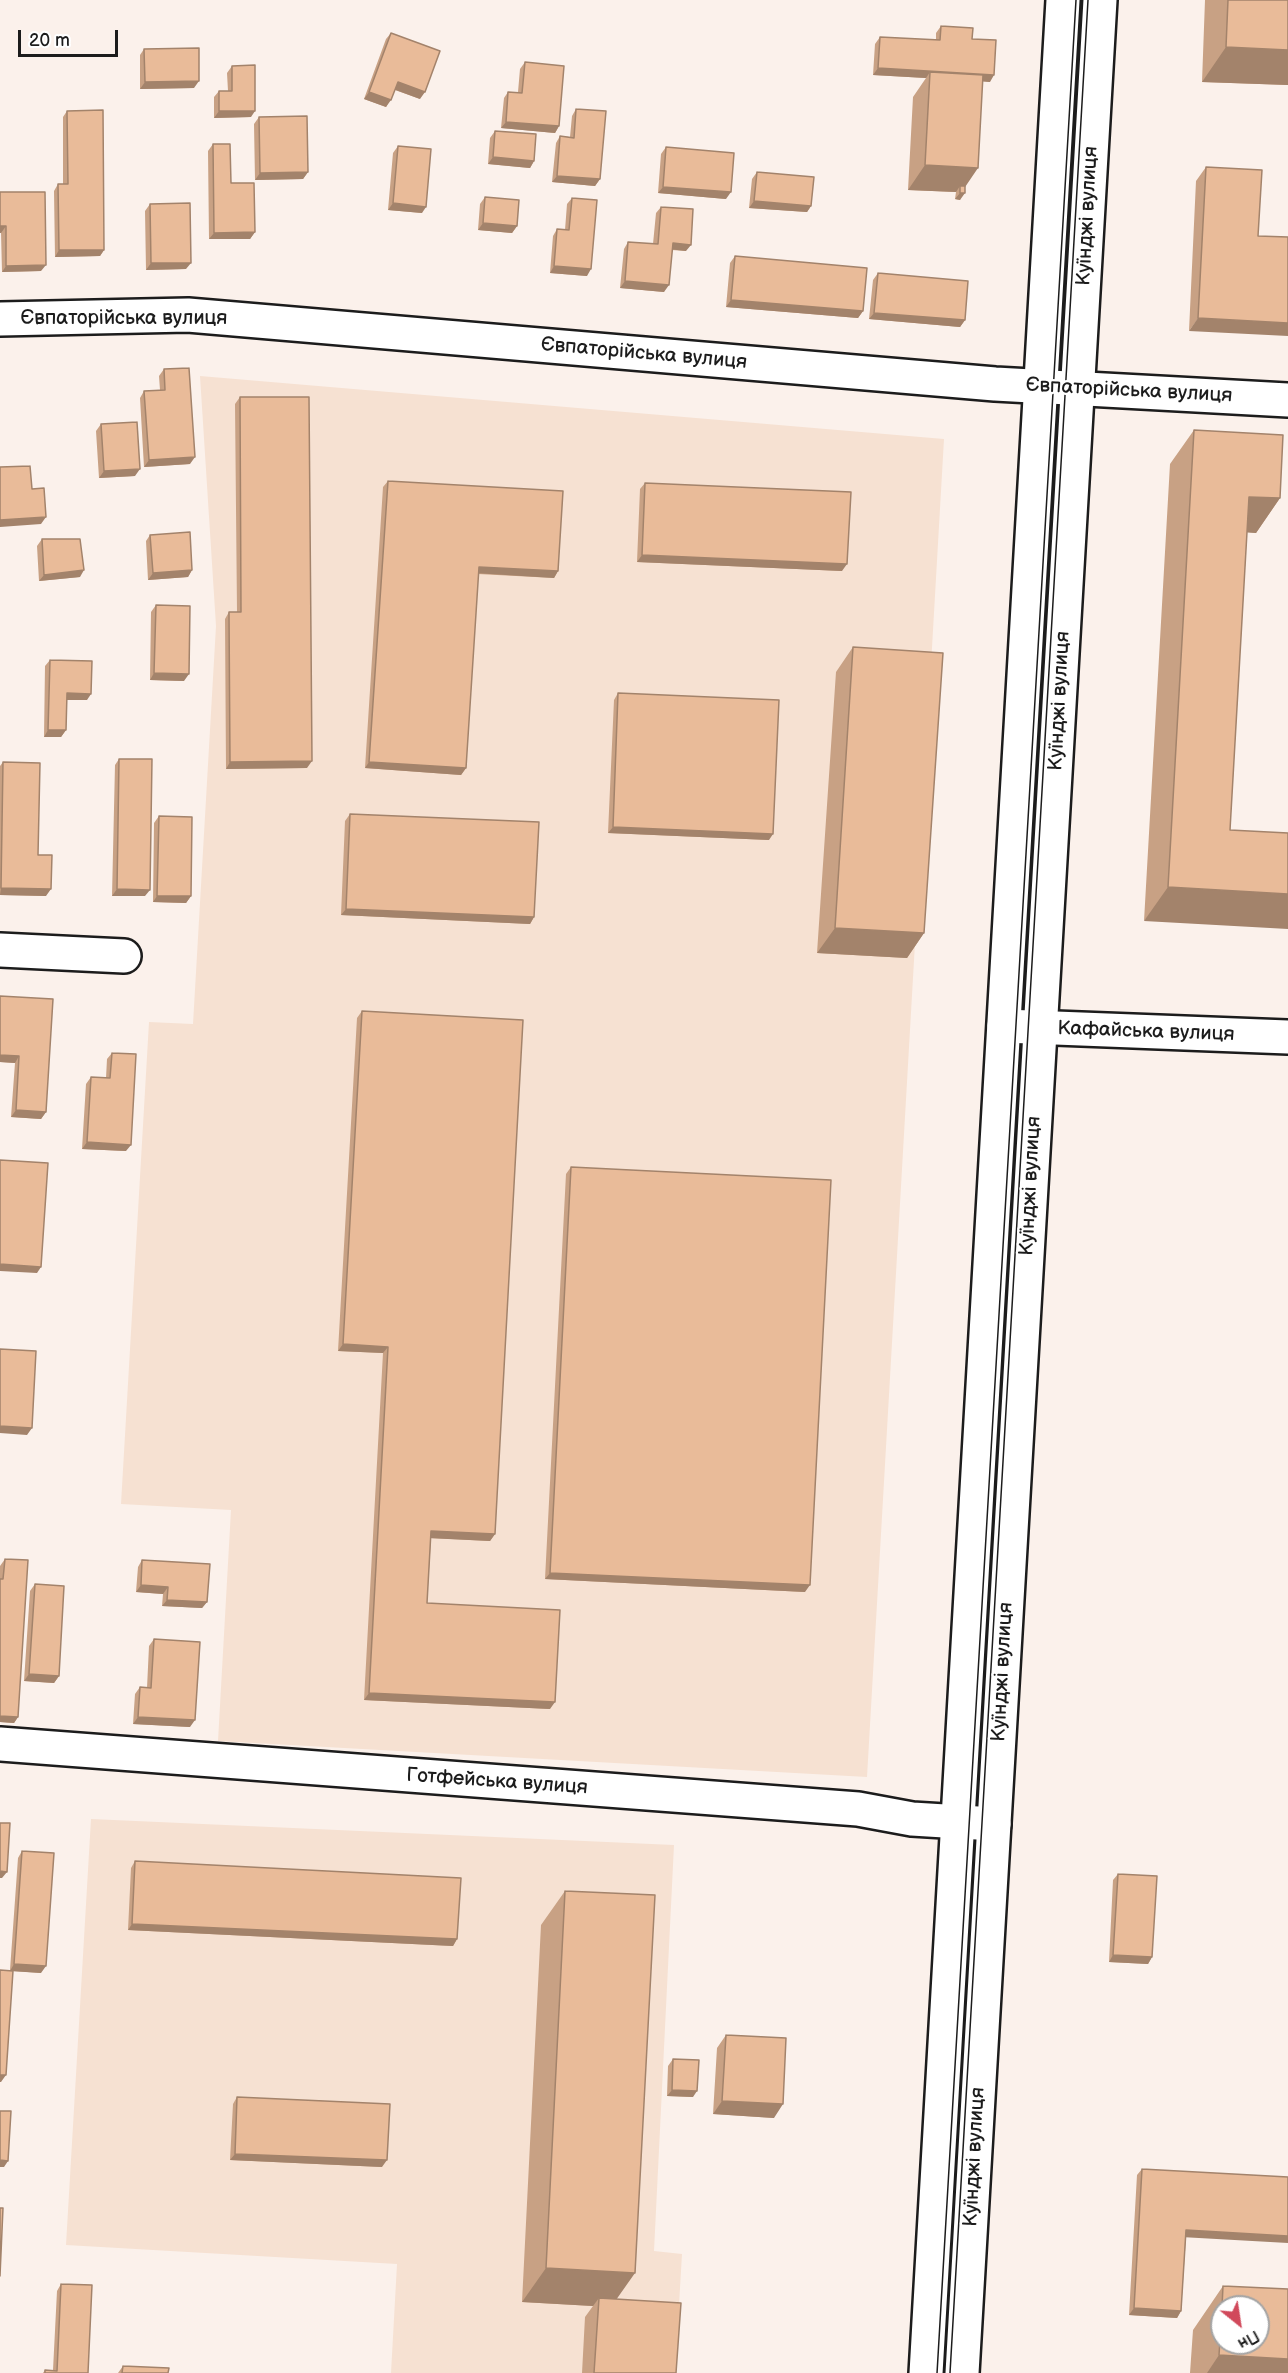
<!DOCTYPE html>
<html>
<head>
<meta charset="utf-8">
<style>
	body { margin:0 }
	#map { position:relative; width:1288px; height:2373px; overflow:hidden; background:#fbf1eb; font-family:"Balsamiq Sans",sans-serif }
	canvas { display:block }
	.north { position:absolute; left:1210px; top:2295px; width:60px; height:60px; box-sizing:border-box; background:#fff; border:2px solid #a4a4a4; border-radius:50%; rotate:150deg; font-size:16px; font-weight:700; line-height:24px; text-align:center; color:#1c1c1c }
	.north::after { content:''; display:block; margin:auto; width:21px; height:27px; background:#d1495b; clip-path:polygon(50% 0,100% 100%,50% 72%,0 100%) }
	.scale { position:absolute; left:18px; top:30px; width:100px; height:27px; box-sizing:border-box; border:3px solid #1c1c1c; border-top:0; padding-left:8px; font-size:18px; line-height:21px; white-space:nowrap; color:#1c1c1c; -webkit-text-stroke:4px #fff; paint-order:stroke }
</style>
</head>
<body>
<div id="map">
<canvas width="1288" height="2373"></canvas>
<div class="north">Пн</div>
<div class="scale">20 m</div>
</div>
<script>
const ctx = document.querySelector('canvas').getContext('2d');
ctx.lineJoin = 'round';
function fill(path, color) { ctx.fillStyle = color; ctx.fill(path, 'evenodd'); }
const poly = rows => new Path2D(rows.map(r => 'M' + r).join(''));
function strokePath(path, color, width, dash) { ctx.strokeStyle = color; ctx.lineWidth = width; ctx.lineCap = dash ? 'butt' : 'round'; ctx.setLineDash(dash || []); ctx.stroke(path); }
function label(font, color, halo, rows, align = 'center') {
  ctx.font = font + ' "Balsamiq Sans",sans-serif'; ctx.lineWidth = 4.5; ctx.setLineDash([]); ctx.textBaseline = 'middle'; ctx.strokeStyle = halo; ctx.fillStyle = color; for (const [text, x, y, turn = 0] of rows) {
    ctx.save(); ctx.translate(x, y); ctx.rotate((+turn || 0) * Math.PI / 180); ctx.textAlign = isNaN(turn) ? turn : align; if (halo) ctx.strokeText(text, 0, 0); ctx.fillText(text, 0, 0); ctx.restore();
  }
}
const built = poly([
	[200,376,944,439,867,1777,218,1741,231,1510,121,1504,149,1022,193,1024,216,626],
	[91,1819,674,1845,654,2251,682,2254,675,2373,391,2373,397,2264,66,2245]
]);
const street = poly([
	[0,319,188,315,995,384,1288,400],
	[0,950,124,956],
	[1004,1026,1288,1037],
	[0,1744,858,1809,912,1819,994,1824]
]);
const secondary = poly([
	[926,2373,1063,0],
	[962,2373,1100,0]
]);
const tram = poly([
	[937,2373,1076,0],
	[950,2373,1088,0]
]);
const wall = poly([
	[1205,0,1288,0,1288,85,1202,82],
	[941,26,972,39,990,82,983,81,965,186,960,200,955,199,956,192,908,190,913,97,926,78,873,75,875,44,880,37,936,40,936,33],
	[391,33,420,99,395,90,386,107,364,99,386,39],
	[144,49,194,88,140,89,140,55],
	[525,62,559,126,555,133,501,128,504,98,508,92,518,92,520,69],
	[232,66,251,117,214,118,214,97,219,91,228,91,227,73],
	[576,109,600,179,595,186,552,182,556,143,560,136,570,137,572,116],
	[67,111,104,250,100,256,55,257,54,191,58,184,63,184,63,117],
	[259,117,308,172,303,179,255,180,254,124],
	[495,131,534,161,530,168,488,164,490,138],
	[213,144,255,232,250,239,209,239,208,151],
	[398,146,422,213,388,210,393,153],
	[666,147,726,199,658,193,661,154],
	[1206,167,1258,236,1189,331,1196,181],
	[757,172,811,206,807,212,749,208,752,179],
	[0,192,41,271,2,272],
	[485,197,517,226,512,233,478,230,480,204],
	[572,198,587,276,550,273,553,236,557,229,565,230,567,204],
	[150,204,186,269,146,270,145,211],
	[661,207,686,251,672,250,664,292,620,288,624,249,628,242,653,244,656,213],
	[735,256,863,311,858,318,726,307,730,263],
	[878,273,965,320,960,327,869,319,873,280],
	[164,369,190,464,144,467,140,398,144,391,160,390,159,376],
	[240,397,307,768,226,769,225,619,229,612,237,612,235,404],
	[101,424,135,476,99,478,96,431],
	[1194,430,1280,498,1256,533,1247,532,1230,830,1144,921,1170,464],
	[388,481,558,571,554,578,478,574,466,768,461,775,365,768,383,487],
	[645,483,842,571,637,562,640,489],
	[150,535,192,570,188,577,148,580,146,541],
	[42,539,80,577,39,581,37,546],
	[156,605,184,681,150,680,151,612],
	[853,647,924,933,907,958,817,953,836,672],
	[50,660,87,700,67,700,66,730,61,737,44,737,45,666],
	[618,693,769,840,608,833,614,700],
	[119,759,145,896,112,896,115,765],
	[3,762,38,855,46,896,0,895,0,766],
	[350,814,534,917,530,924,341,915,345,821],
	[159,816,191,896,186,903,153,902,154,823],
	[0,996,46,1112,41,1119,11,1117,15,1063,0,1062],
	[362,1011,495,1534,490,1541,431,1538,427,1603,550,1709,364,1700,383,1353,338,1351,357,1018],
	[112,1053,126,1151,82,1149,86,1084,91,1077,106,1078,107,1059],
	[571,1167,805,1592,545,1579,566,1174],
	[5,1559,18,1717,14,1723,0,1722,0,1566],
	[142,1560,207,1602,202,1608,162,1606,163,1594,136,1592,138,1567],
	[35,1584,59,1676,54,1683,24,1681,30,1591],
	[154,1639,190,1727,133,1724,135,1694,140,1687,147,1688,149,1646],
	[22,1851,41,1973,13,1971,1,2082,0,2082,0,1970,10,1970,18,1858],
	[135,1861,457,1939,453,1946,128,1930,131,1868],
	[1118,1874,1152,1957,1148,1964,1109,1962,1113,1880],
	[565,1891,616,2299,676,2373,582,2373,585,2317,593,2306,522,2302,541,1925],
	[726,2035,774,2118,713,2114,717,2048],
	[673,2059,693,2097,667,2096,668,2066],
	[237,2097,382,2167,230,2160,233,2104],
	[1142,2169,1186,2237,1181,2311,1177,2318,1129,2315,1137,2175],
	[61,2284,88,2373,43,2373,45,2370,53,2370,57,2291],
	[1223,2286,1288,2373,1190,2373,1193,2330],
	[123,2366,168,2373,118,2373]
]);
const shadedWall = poly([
	[1226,47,1288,50,1288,85,1202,82],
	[878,68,994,75,990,82,930,78,930,72,926,78,873,75],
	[199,81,194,88,140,89,145,82],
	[398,82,425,92,420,99,393,89],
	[369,92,391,100,386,107,364,99],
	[219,111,255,111,251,117,214,118],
	[506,122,559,126,555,133,501,128],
	[493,157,534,161,530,168,488,164],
	[925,165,978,168,961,193,960,186,956,192,908,190],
	[308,172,303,179,255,180,260,173],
	[557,176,600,179,595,186,552,182],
	[663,187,731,192,726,199,658,193],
	[960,193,965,193,960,200,955,199],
	[754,201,811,206,807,212,749,208],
	[393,203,426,207,422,213,388,210],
	[483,223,517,226,512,233,478,230],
	[0,226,6,226,1,233,0,233],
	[255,232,250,239,209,239,214,233],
	[673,243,691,245,686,251,668,249],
	[59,250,104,250,100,256,55,257],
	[151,263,191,263,186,269,146,270],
	[46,265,41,271,2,272,6,266],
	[554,266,591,269,587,276,550,273],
	[625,281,669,285,664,292,620,288],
	[731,300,863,311,858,318,726,307],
	[874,313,965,320,960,327,869,319],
	[1198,318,1288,323,1288,336,1189,331],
	[195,457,190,464,144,467,149,460],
	[140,469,135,476,99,478,104,471],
	[1249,497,1280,498,1256,533,1225,531],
	[46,517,41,524,0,527,0,520],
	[642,555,847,564,842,571,637,562],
	[479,567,558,571,554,578,474,573],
	[84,570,80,577,39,581,44,575],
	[192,570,188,577,148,580,153,573],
	[154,673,189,674,184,681,150,680],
	[67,693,91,694,87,700,62,700],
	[48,730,66,730,61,737,44,737],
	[312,761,307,768,226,769,230,762],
	[369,762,466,768,461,775,365,768],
	[613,827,773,834,769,840,608,833],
	[1168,887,1288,894,1288,929,1144,921],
	[1,888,51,889,46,896,0,895],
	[117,889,150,890,145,896,112,896],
	[157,896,191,896,186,903,153,902],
	[346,909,534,917,530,924,341,915],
	[835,928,924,933,907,958,817,953],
	[0,1055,19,1056,15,1063,0,1062],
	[16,1110,46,1112,41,1119,11,1117],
	[87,1142,131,1145,126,1151,82,1149],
	[0,1264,41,1267,37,1273,0,1271],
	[343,1344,388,1347,383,1353,338,1351],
	[0,1426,32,1428,27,1435,0,1433],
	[431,1531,495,1534,490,1541,427,1538],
	[550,1573,810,1585,805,1592,545,1579],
	[141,1585,168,1587,163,1594,136,1592],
	[167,1600,207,1602,202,1608,162,1606],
	[29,1674,59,1676,54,1683,24,1681],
	[369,1693,555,1702,550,1709,364,1700],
	[0,1716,18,1717,14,1723,0,1722],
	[138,1717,195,1720,190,1727,133,1724],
	[0,1871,7,1872,2,1878,0,1878],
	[132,1924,457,1939,453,1946,128,1930],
	[1113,1955,1152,1957,1148,1964,1109,1962],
	[14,1964,46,1966,41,1973,10,1971],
	[0,2075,6,2075,1,2082,0,2082],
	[672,2090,697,2091,693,2097,667,2096],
	[722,2101,783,2104,774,2118,713,2114],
	[235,2154,387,2160,382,2167,230,2160],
	[0,2160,8,2161,4,2167,0,2167],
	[1186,2230,1288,2236,1288,2243,1181,2237],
	[546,2268,635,2273,611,2307,599,2298,593,2306,522,2302],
	[1134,2308,1181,2311,1177,2318,1129,2315],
	[1219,2355,1288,2359,1288,2373,1207,2373]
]);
const building = poly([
	[1228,0,1288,0,1288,50,1226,47,1228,0],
	[941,26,973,28,972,39,996,40,994,75,878,68,880,37,940,40,941,26],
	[391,33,440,51,425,92,398,82,391,100,369,92,391,33],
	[199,48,199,81,145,82,144,49,199,48],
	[525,62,564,66,559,126,506,122,508,92,522,93,525,62],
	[255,65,255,111,219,111,219,91,232,91,232,66,255,65],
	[930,72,983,75,978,168,925,165,930,72],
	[576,109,606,111,600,179,557,176,560,136,574,138,576,109],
	[103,110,104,250,59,250,58,184,68,184,67,111,103,110],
	[307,116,308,172,260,173,259,117,307,116],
	[495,131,536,134,534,161,493,157,495,131],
	[213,144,230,144,231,183,254,183,255,232,214,233,213,144],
	[398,146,431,149,426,207,393,203,398,146],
	[666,147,734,153,731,192,663,187,666,147],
	[1206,167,1262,170,1258,236,1288,237,1288,323,1198,318,1206,167],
	[757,172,814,177,811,206,754,201,757,172],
	[960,186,965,186,965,193,960,193,960,186],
	[0,192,45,192,46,265,6,266,6,226,0,226,0,192],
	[485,197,519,200,517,226,483,223,485,197],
	[572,198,597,200,591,269,554,266,557,229,569,230,572,198],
	[190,203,191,263,151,263,150,204,190,203],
	[661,207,693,209,691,245,673,243,669,285,625,281,628,242,658,244,661,207],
	[735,256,867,268,863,311,731,300,735,256],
	[878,273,968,281,965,320,874,313,878,273],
	[189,368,195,457,149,460,144,391,165,390,164,369,189,368],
	[240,397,309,397,312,761,230,762,229,612,241,612,240,397],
	[137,422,140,469,104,471,101,424,137,422],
	[1194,430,1283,435,1280,498,1249,497,1230,830,1288,833,1288,894,1168,887,1194,430],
	[30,466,32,489,44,488,46,517,0,520,0,467,30,466],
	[388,481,563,491,558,571,479,567,466,768,369,762,388,481],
	[645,483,851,492,847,564,642,555,645,483],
	[190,532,192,570,153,573,150,535,190,532],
	[42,539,80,539,84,570,44,575,42,539],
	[156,605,190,606,189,674,154,673,156,605],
	[853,647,943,653,924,933,835,928,853,647],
	[50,660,92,661,91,694,67,693,66,730,48,730,50,660],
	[618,693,779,700,773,834,613,827,618,693],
	[119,759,152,759,150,890,117,889,119,759],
	[3,762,40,763,38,855,52,855,51,889,1,888,3,762],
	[350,814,539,822,534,917,346,909,350,814],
	[159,816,192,817,191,896,157,896,159,816],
	[0,996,53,999,46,1112,16,1110,19,1056,0,1055,0,996],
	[362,1011,523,1020,495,1534,431,1531,427,1603,560,1610,555,1702,369,1693,388,1347,343,1344,362,1011],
	[112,1053,136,1054,131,1145,87,1142,91,1077,110,1078,112,1053],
	[0,1160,48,1163,41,1267,0,1264,0,1160],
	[571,1167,831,1180,810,1585,550,1573,571,1167],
	[0,1349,36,1351,32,1428,0,1426,0,1349],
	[5,1559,28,1560,18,1717,0,1716,0,1579,3,1579,5,1559],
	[142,1560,210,1564,207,1602,167,1600,168,1587,141,1585,142,1560],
	[35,1584,64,1586,59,1676,29,1674,35,1584],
	[154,1639,200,1642,195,1720,138,1717,140,1687,151,1688,154,1639],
	[0,1823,10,1823,7,1872,0,1871,0,1823],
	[22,1851,54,1853,46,1966,14,1964,22,1851],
	[135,1861,461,1878,457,1939,132,1924,135,1861],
	[1118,1874,1157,1876,1152,1957,1113,1955,1118,1874],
	[565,1891,655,1895,635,2273,546,2268,565,1891],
	[0,1970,13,1971,6,2075,0,2075,0,1970],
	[726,2035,786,2038,783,2104,722,2101,726,2035],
	[673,2059,699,2060,697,2091,672,2090,673,2059],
	[237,2097,390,2104,387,2160,235,2154,237,2097],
	[0,2111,11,2111,8,2161,0,2160,0,2111],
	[1142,2169,1288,2177,1288,2236,1186,2230,1181,2311,1134,2308,1142,2169],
	[0,2208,3,2208,0,2276,0,2208],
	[61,2284,92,2285,88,2373,45,2373,45,2370,57,2371,61,2284],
	[1223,2286,1288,2289,1288,2359,1219,2355,1222,2310,1222,2343,1258,2343,1258,2307,1222,2307,1223,2286],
	[599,2298,681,2303,676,2373,594,2373,599,2298],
	[123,2366,169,2368,168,2373,122,2373,123,2366]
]);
const streetNames = [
	["Куїнджі вулиця",1088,216,-87],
	["Євпаторійська вулиця",124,319],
	["Євпаторійська вулиця",644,354,5],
	["Євпаторійська вулиця",1129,391,3],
	["Куїнджі вулиця",1060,701,-87],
	["Кафайська вулиця",1146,1032,2],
	["Куїнджі вулиця",1031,1186,-87],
	["Куїнджі вулиця",1003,1672,-87],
	["Готфейська вулиця",497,1782,4],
	["Куїнджі вулиця",975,2157,-87]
];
fill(built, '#f6e1d2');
strokePath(street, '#1c1c1c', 38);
strokePath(secondary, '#1c1c1c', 38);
strokePath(street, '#fff', 33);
strokePath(secondary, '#fff', 33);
strokePath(tram, '#1c1c1c', 1.5);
fill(wall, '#c8a184');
fill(shadedWall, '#a3836b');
fill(building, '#e9bb99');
strokePath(building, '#a3836b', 1.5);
label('20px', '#1c1c1c', '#fff', streetNames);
</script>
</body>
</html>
